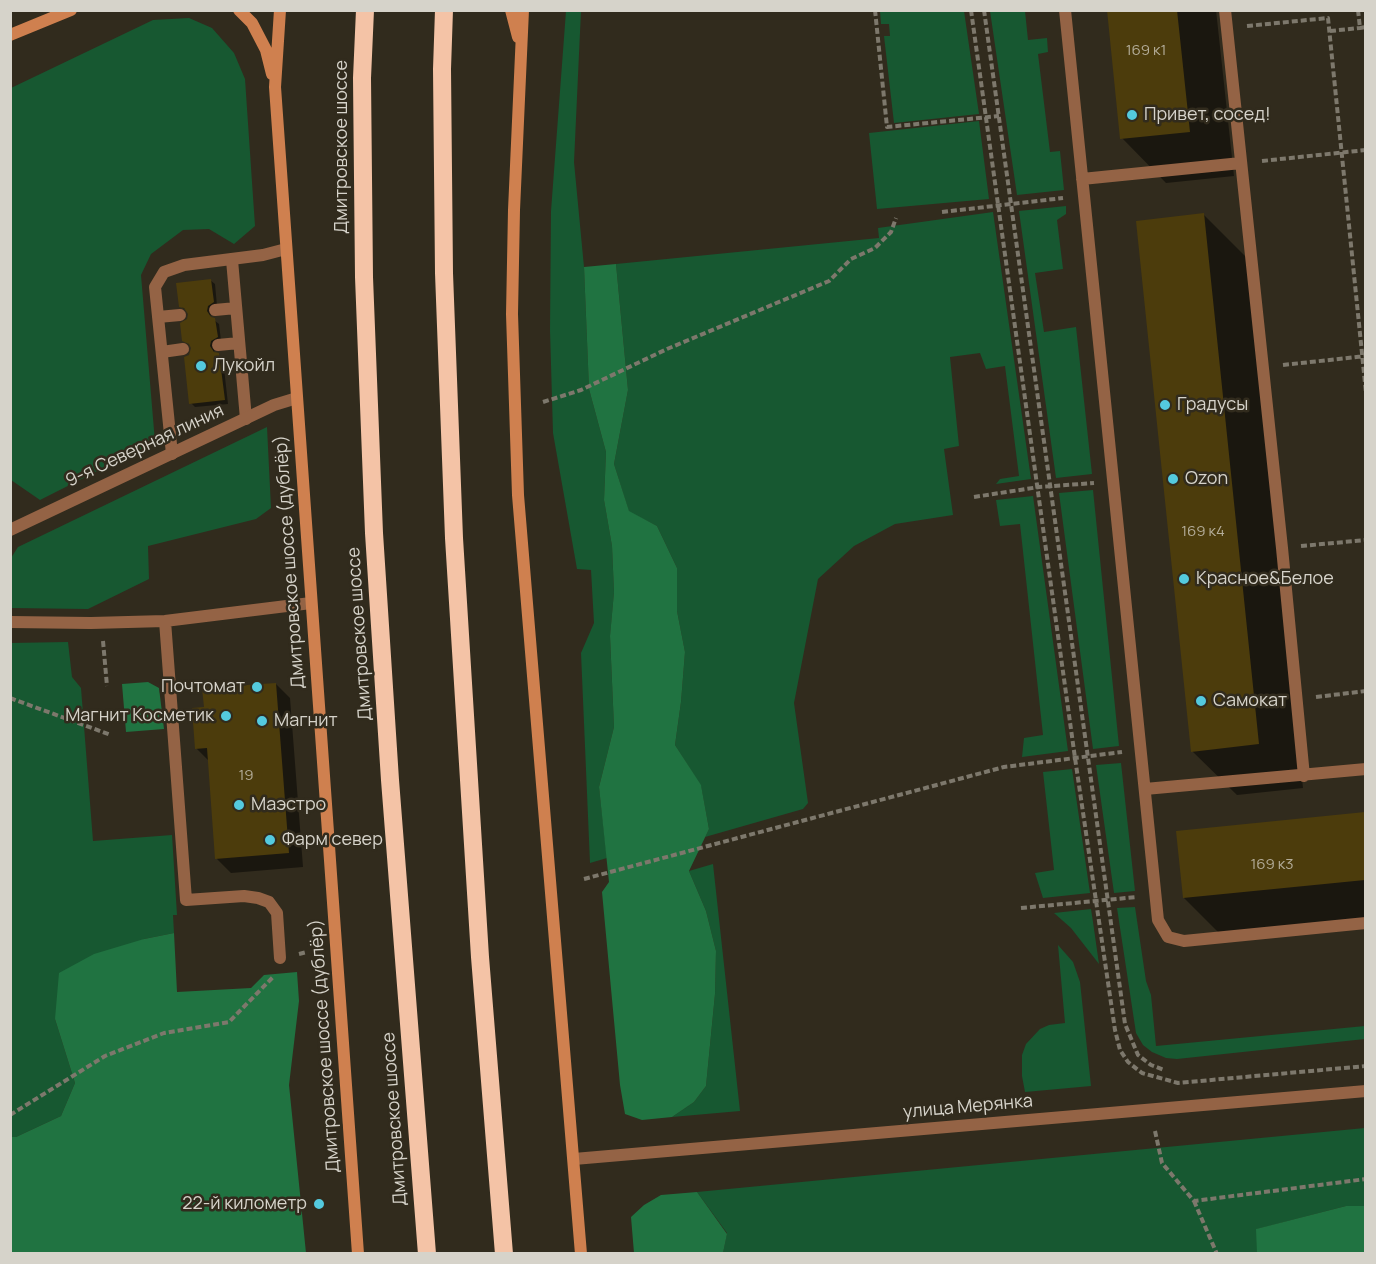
<!DOCTYPE html>
<html>
<head>
<meta charset="utf-8">
<style>
	body { margin:0 }
	#map { position:relative; width:1376px; height:1264px; overflow:hidden; background:#312b1d; font-family:Manrope,sans-serif }
	canvas { display:block }
	.frame { position:absolute; inset:0; border:12px solid #d6d3ca; pointer-events:none }
</style>
</head>
<body>
<div id="map">
<canvas width="1376" height="1264"></canvas>
<div class="frame"></div>
</div>
<script>
const ctx = document.querySelector('canvas').getContext('2d');
ctx.lineJoin = 'round';
function fill(path, color) { ctx.fillStyle = color; ctx.fill(path, 'evenodd'); }
const poly = rows => new Path2D(rows.map(r => 'M' + r).join(''));
function strokePath(path, color, width, dash) { ctx.strokeStyle = color; ctx.lineWidth = width; ctx.lineCap = dash ? 'butt' : 'round'; ctx.setLineDash(dash || []); ctx.stroke(path); }
function label(font, color, halo, rows, align = 'center') {
  ctx.font = font + ' Manrope,sans-serif'; ctx.lineWidth = 5; ctx.setLineDash([]); ctx.textBaseline = 'middle'; ctx.strokeStyle = halo; ctx.fillStyle = color; for (const [text, x, y, turn = 0] of rows) {
    ctx.save(); ctx.translate(x, y); ctx.rotate((+turn || 0) * Math.PI / 180); ctx.textAlign = isNaN(turn) ? turn : align; if (halo) ctx.strokeText(text, 0, 0); ctx.fillText(text, 0, 0); ctx.restore();
  }
}
const green = poly([
	[566,11,581,11,574,162,584,267,589,389,606,452,604,500,612,546,614,592,610,637,614,727,599,787,607,858,590,863,581,653,594,623,591,570,577,569,553,433,550,330,551,211],
	[880,11,964,11,979,114,894,123,884,36,890,36,889,24,881,24],
	[990,11,1025,11,1028,40,1047,38,1048,52,1038,54,1050,152,1060,151,1064,190,1017,195],
	[189,18,212,28,234,53,245,79,255,226,234,244,209,229,183,230,151,254,141,275,155,442,40,500,11,480,11,88,153,20],
	[979,121,989,199,877,209,869,133],
	[1066,206,1066,214,1057,220,1063,269,1035,273,1044,332,1076,327,1092,474,1056,478,1019,211],
	[993,212,1031,479,996,484,1000,479,1019,476,1005,366,986,369,980,353,950,357,959,446,944,449,953,515,895,524,854,546,818,579,794,703,808,803,803,809,705,837,709,829,701,786,675,745,681,702,685,652,677,611,677,568,657,526,629,512,614,464,628,390,616,264,879,238,878,228],
	[267,427,271,508,256,519,148,546,149,579,88,609,11,608,11,558,18,547],
	[1093,490,1119,746,1093,749,1059,493],
	[1033,496,1068,751,1022,757,1024,738,1043,735,1020,524,1000,526,996,500],
	[68,642,72,677,81,688,93,841,172,835,177,915,173,915,174,933,144,939,55,1019,75,1083,61,1116,16,1137,11,1137,10,643],
	[1121,763,1135,891,1114,893,1096,765],
	[1072,769,1090,893,1043,898,1035,873,1054,870,1043,772],
	[713,864,740,1111,672,1117,694,1102,706,1086,715,994,716,951,706,911,689,871],
	[1135,907,1146,981,1151,995,1156,1046,1365,1026,1365,1039,1177,1059,1166,1058,1152,1052,1143,1045,1136,1033,1117,908],
	[1091,909,1093,922,1099,964,1071,928,1054,913],
	[1058,945,1073,962,1080,982,1091,1086,1025,1092,1022,1076,1022,1055,1026,1044,1040,1029,1049,1025,1065,1023],
	[1365,1128,1365,1206,1346,1206,1257,1229,1257,1253,723,1253,727,1233,697,1192]
]);
const forest = poly([
	[616,264,628,390,614,464,629,511,657,526,677,568,677,611,685,652,681,702,675,745,701,785,709,829,689,871,706,911,716,951,715,994,706,1086,694,1102,672,1117,642,1120,625,1114,620,1085,602,892,609,882,599,787,614,727,610,636,614,592,612,546,604,500,606,452,589,389,584,267],
	[148,682,159,688,164,729,126,732,122,684],
	[174,933,177,992,251,988,264,975,297,972,299,1001,289,1085,306,1253,11,1253,11,1137,16,1137,61,1116,75,1083,55,1019,59,973,94,954,144,939],
	[697,1192,727,1234,723,1253,634,1253,631,1217,644,1205,661,1195],
	[1346,1206,1365,1206,1365,1253,1257,1253,1256,1229]
]);
const shadow = poly([
	[1109,10,1216,10,1234,176,1166,183,1122,138],
	[1204,215,1248,259,1303,788,1237,795,1192,751],
	[210,280,215,284,217,306,212,310,210,317,219,324,221,341,215,345,214,352,223,359,228,404,195,407,191,403,190,356,192,346,184,340,189,320,188,311,180,306],
	[276,684,290,698,303,867,231,873,217,859,209,761,196,748,205,709],
	[1366,813,1366,928,1228,942,1184,898,1177,833]
]);
const building = poly([
	[1107,10,1177,10,1190,132,1120,139],
	[1204,213,1259,744,1191,752,1136,221],
	[211,279,214,302,208,306,207,311,211,317,215,318,218,337,211,341,210,346,214,352,219,353,225,400,189,404,184,357,189,355,191,348,189,344,182,341,180,323,187,319,188,314,184,308,179,307,176,283],
	[276,683,289,853,215,859,207,748,195,749,192,708,204,707,202,688],
	[1365,812,1365,880,1183,898,1176,831]
]);
const path = poly([
	[875,10,887,127,999,116],
	[971,10,1075,758,1115,1030,1120,1050,1128,1062,1142,1073,1178,1083,1366,1066],
	[984,10,1125,1024,1138,1055,1151,1065,1164,1070],
	[1358,10,1360,28,1366,27],
	[1247,26,1328,18,1366,393],
	[1330,31,1360,28],
	[1262,161,1366,150],
	[942,212,1063,198],
	[1283,365,1366,356],
	[543,402,581,390,667,349,829,281,851,259,875,248,891,232,896,218],
	[974,497,1039,487,1094,483],
	[1301,546,1366,540],
	[103,641,107,686],
	[1316,697,1366,691],
	[10,698,111,735],
	[584,879,1004,767,1122,752],
	[1021,908,1137,897],
	[299,954,307,952],
	[10,1115,105,1056,164,1033,229,1022,274,976],
	[1155,1131,1162,1163,1194,1201,1366,1179],
	[1194,1201,1217,1254]
]);
const lane = poly([
	[1065,10,1158,920,1168,937,1184,941,1366,923],
	[1225,10,1282,548,1304,776],
	[1082,179,1241,163],
	[232,260,246,419],
	[215,310,236,308],
	[158,317,180,315],
	[218,345,239,343],
	[162,352,183,349],
	[172,454,155,287,164,272,184,265,263,255,286,249],
	[165,621,186,900,244,896,258,898,269,902,277,913,280,958],
	[10,622,91,623,165,621,311,603],
	[1145,789,1366,769]
]);
const street = poly([
	[10,530,274,405,297,398],
	[574,1159,1366,1091]
]);
const secondary = poly([
	[239,10,252,23,266,50,272,74],
	[280,10,275,87,358,1254],
	[511,10,518,37],
	[523,10,514,210,512,314,518,495,581,1254],
	[10,35,71,10]
]);
const highway = poly([
	[365,10,362,78,364,277,374,533,390,780,427,1254],
	[444,10,442,69,444,273,454,538,480,957,504,1254]
]);
const markers = [
	[1132,115,6,"#54cade"],
	[201,366,6,"#54cade"],
	[1165,405,6,"#54cade"],
	[1173,479,6,"#54cade"],
	[1184,579,6,"#54cade"],
	[257,687,6,"#54cade"],
	[1201,701,6,"#54cade"],
	[226,716,6,"#54cade"],
	[262,721,6,"#54cade"],
	[239,805,6,"#54cade"],
	[270,840,6,"#54cade"],
	[319,1204,6,"#54cade"]
];
const numberNames = [
	["169 к1",1146,51],
	["169 к4",1203,532],
	["19",246,776],
	["169 к3",1272,865]
];
const poiNames = [
	["Привет, сосед!",1144,115],
	["Лукойл",213,366],
	["Градусы",1177,405],
	["Ozon",1185,479],
	["Красное&Белое",1196,579],
	["Почтомат",245,687,"right"],
	["Самокат",1213,701],
	["Магнит Косметик",214,716,"right"],
	["Магнит",274,721],
	["Маэстро",251,805],
	["Фарм север",282,840],
	["22-й километр",307,1204,"right"]
];
const streetNames = [
	["Дмитровское шоссе",342,147,-90],
	["9-я Северная линия",145,446,-25],
	["Дмитровское шоссе (дублёр)",290,562,-94],
	["Дмитровское шоссе",360,634,-94],
	["Дмитровское шоссе (дублёр)",325,1046,-94],
	["улица Мерянка",968,1107,-5],
	["Дмитровское шоссе",395,1119,-94]
];
fill(green, '#175831');
fill(forest, '#207341');
fill(shadow, '#0007');
fill(building, '#4c3c0c');
strokePath(path, '#7d786c', 4, [6, 3]);
strokePath(lane, '#946345', 12);
strokePath(street, '#946345', 12);
strokePath(secondary, '#cf804f', 12);
strokePath(highway, '#f4c3a6', 18);
for (const [x, y, r, color] of markers) { const dot = new Path2D(); dot.arc(x, y, r, 0, 2 * Math.PI); ctx.fillStyle = color; ctx.fill(dot); strokePath(dot, '#312b1d', 2); }
label('15px', '#b4ad9a', null, numberNames);
label('18px', '#d6d3ca', '#312b1d', poiNames, 'left');
label('18px', '#d6d3ca', '#312b1d', streetNames);
</script>
</body>
</html>
